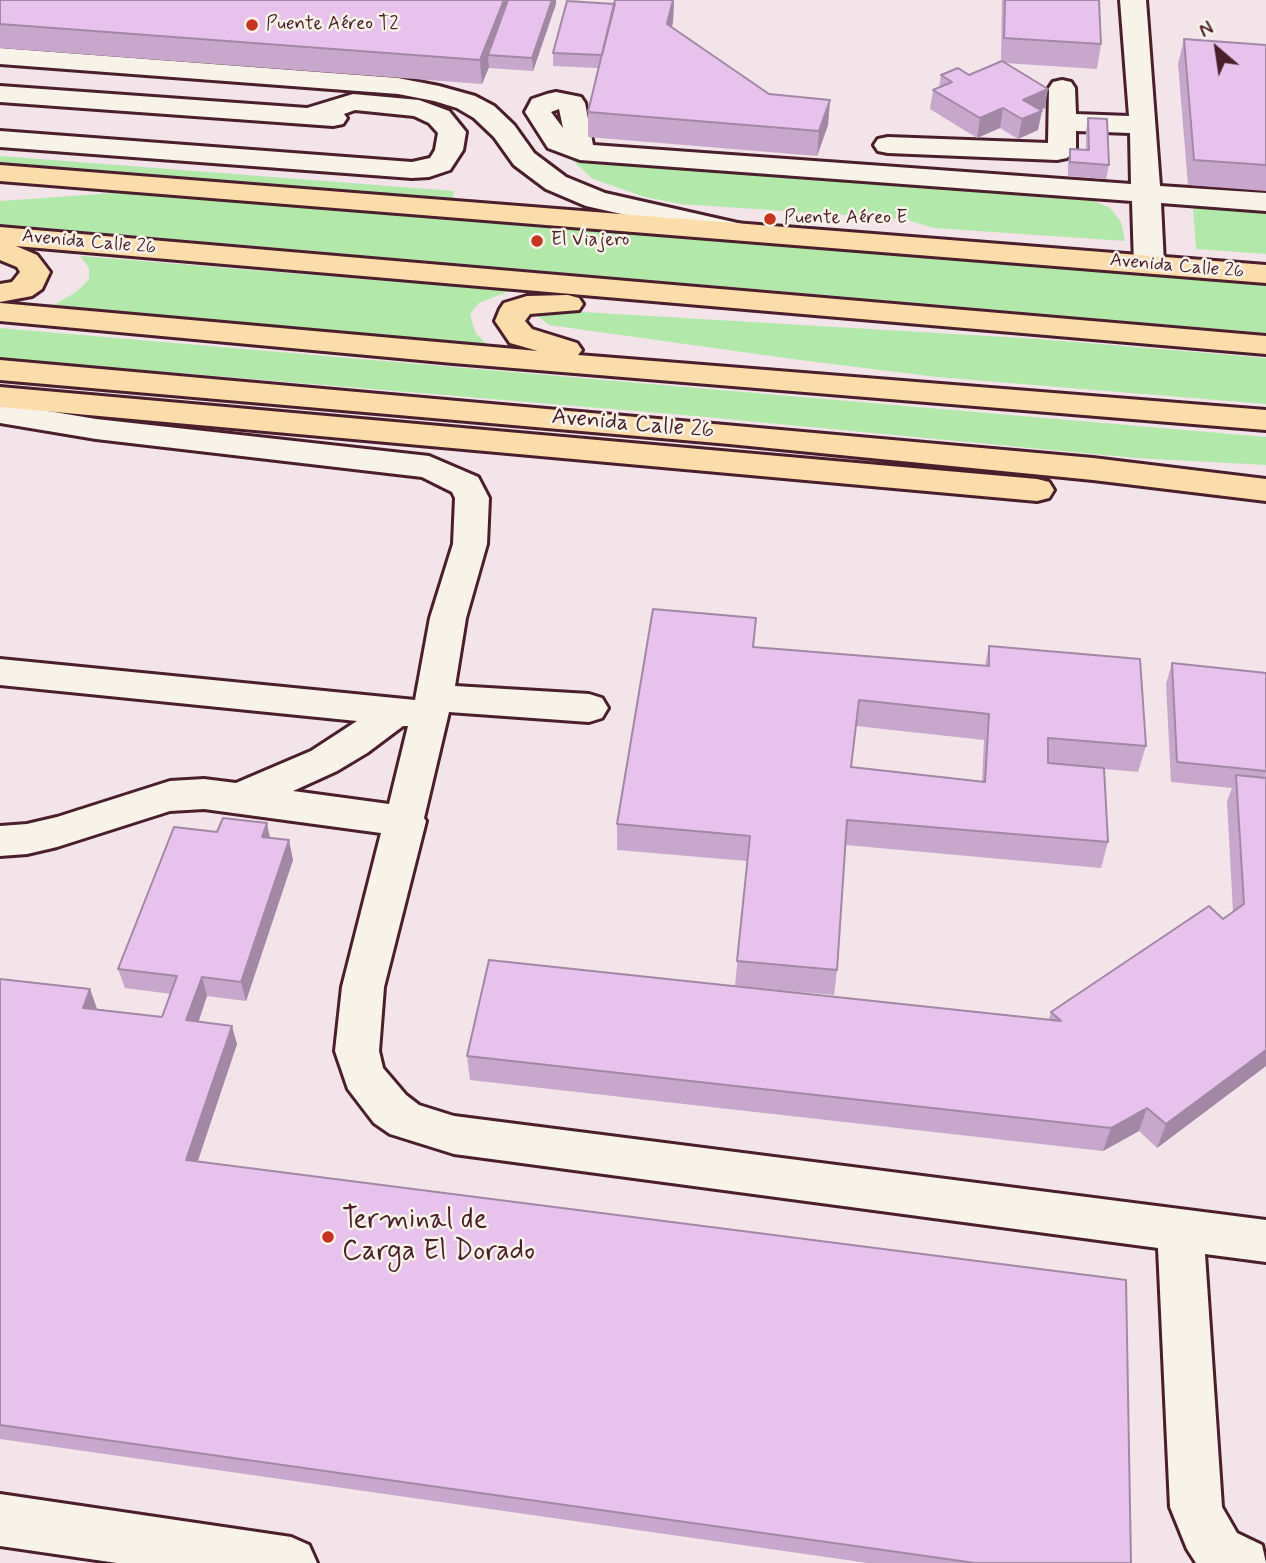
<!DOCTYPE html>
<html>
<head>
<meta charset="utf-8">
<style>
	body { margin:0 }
	#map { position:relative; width:1266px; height:1563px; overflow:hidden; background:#f2e4e9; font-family:Mynerve,sans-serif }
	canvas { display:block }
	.north { position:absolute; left:1182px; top:14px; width:70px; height:70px; -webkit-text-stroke:5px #f7f3e8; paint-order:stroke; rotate:331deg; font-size:19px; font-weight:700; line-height:28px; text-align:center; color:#4a1f2b }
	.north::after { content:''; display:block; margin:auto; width:24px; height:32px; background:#4a1f2b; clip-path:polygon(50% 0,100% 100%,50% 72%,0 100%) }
</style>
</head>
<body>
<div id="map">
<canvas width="1266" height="1563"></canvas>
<div class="north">N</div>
</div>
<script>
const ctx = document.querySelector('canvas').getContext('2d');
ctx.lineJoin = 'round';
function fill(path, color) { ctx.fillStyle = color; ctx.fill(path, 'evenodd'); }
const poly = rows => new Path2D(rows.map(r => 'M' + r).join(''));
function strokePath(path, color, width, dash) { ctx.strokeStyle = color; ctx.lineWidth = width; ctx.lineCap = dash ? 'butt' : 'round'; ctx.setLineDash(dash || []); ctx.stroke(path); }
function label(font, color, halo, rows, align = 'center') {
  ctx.font = font + ' Mynerve,sans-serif'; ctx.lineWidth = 5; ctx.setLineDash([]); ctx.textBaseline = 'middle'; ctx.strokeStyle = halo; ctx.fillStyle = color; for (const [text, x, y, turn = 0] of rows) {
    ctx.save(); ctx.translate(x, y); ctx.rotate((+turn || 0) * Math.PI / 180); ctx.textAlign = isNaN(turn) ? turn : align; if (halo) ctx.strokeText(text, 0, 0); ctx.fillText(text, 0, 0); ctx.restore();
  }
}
const green = poly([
	[0,156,454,191,453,200,0,164],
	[571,159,1094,201,1110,208,1121,222,1125,241,934,228,904,219,681,204,645,197,593,179],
	[115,193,934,256,1266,285,1266,333,0,224,0,201],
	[1193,208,1266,213,1266,254,1196,249],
	[80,256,509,291,479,303,470,314,475,332,486,344,54,305,76,292,89,280,89,268],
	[549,310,1038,339,1266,358,1266,404,937,377,800,360,549,325,538,316],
	[0,328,1266,437,1266,465,1136,458,684,415,0,358]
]);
const minor = poly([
	[1120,0,1146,0,1160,186,1266,193,1266,211,1161,203,1164,264,1159,270,1149,273,1139,270,1134,264,1132,201,580,160,548,148,525,112,532,99,547,94,556,92,581,97,585,103,593,145,1131,184,1130,133,1076,131,1076,149,1067,158,1057,160,888,153,878,151,874,145,878,139,888,137,1048,143,1049,88,1053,82,1062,80,1071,82,1075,88,1076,114,1129,116,1120,0],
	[559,109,563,128,551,112,559,109],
	[0,48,398,78,439,86,475,96,494,106,514,125,534,153,566,177,605,193,742,224,746,230,742,236,732,239,586,206,546,189,514,165,494,137,474,118,457,108,434,101,398,94,0,64,0,48],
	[0,86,307,108,353,94,419,100,449,111,466,132,463,150,450,170,429,177,412,178,0,147,0,131,412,162,430,158,435,150,438,133,429,123,414,116,355,110,344,114,347,118,343,124,333,126,0,102,0,86],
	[0,403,96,419,429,456,478,477,489,498,487,544,466,618,455,686,589,694,602,698,608,708,602,718,589,722,449,712,424,818,426,821,384,987,379,1051,383,1068,406,1095,419,1105,454,1116,1266,1220,1266,1262,1205,1254,1222,1507,1237,1533,1262,1545,1266,1563,1196,1563,1187,1549,1170,1507,1158,1248,454,1154,390,1134,374,1123,348,1089,335,1051,342,987,381,833,204,809,170,811,57,847,27,854,0,856,0,826,27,824,57,817,170,781,204,779,236,783,311,751,357,721,0,685,0,659,415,700,430,618,453,544,455,498,452,492,422,477,96,439,0,423,0,403],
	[403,726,408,726,389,804,293,791,337,771,367,753,403,726],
	[0,1494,291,1537,309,1545,317,1563,117,1563,0,1546,0,1494]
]);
const major = poly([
	[0,165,1266,265,1266,283,0,181,0,165],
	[0,227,1266,336,1266,354,16,246,37,255,50,272,42,289,32,296,0,302,0,284,12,282,20,272,17,267,0,260,0,227],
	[568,295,579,298,583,304,579,310,530,314,525,321,532,329,577,343,582,350,578,355,1266,410,1266,430,453,363,0,321,0,303,538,351,510,343,495,321,500,309,504,303,527,296,568,295],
	[0,360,1093,458,1266,479,1266,501,1093,480,729,444,0,380,0,360],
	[0,387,1037,479,1049,482,1054,490,1049,498,1037,501,0,407,0,387]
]);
const wall = poly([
	[0,0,556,4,533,71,489,68,489,67,482,84,0,48],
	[674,0,673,22,672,27,769,94,830,100,828,125,817,156,588,137,588,112,598,68,553,66,553,53,615,4],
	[1002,0,1099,0,1101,44,1097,69,1005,63,1045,108,1041,110,1038,130,1018,139,1000,128,977,138,930,109,933,90,939,87,941,75,969,75,1001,62],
	[1184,39,1266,45,1266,191,1188,185,1178,64],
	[1088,118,1109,165,1106,179,1068,176,1068,163,1070,149,1086,150,1086,131],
	[989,646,1146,746,1138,772,1104,769,1108,842,1101,868,846,845,837,970,834,995,735,986,747,861,617,850,617,824,754,647,985,665],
	[856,726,984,740,982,782,851,767],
	[1172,663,1266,673,1266,1066,1157,1148,1139,1131,1103,1151,470,1080,467,1056,1049,1019,1051,1012,1223,919,1233,912,1227,801,1232,788,1171,782,1166,684],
	[217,832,270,838,293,860,246,1001,207,996,199,1021,237,1044,198,1161,1131,1563,868,1563,0,1439,0,979,90,989,97,1009,162,1017,171,994,125,988,118,969]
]);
const shadedWall = poly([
	[504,0,515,0,488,55,489,67,482,84,480,60],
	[552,0,556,0,556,4,533,71,532,58],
	[674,0,673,22,667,48,667,24],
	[1048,89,1045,108,1020,119,1023,100],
	[830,100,828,125,817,156,819,131],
	[1003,108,1000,128,977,138,980,118],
	[1042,111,1038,130,1018,139,1022,119],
	[267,823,271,843,262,837],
	[289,840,293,860,246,1001,241,982],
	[202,977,207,996,192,1039,186,1020],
	[90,989,97,1009,91,1027,83,1008],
	[232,1026,237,1044,192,1178,186,1160],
	[1266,1050,1266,1066,1157,1148,1166,1124],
	[1147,1108,1139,1131,1103,1151,1111,1128]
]);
const building = poly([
	[0,0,504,0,480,60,0,24,0,0],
	[508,0,552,0,532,58,488,55,508,0],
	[615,0,673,0,667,24,769,94,830,100,819,131,588,112,615,0],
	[1005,0,1099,0,1101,44,1004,38,1005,0],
	[567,1,615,4,602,55,553,53,567,1],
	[1184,39,1266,45,1266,165,1194,160,1184,39],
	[1002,61,1048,89,1023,100,1042,111,1022,119,1003,108,980,118,933,90,952,82,941,75,958,68,969,75,1002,61],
	[1088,118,1107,119,1109,165,1070,162,1070,149,1089,150,1088,118],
	[653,609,756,618,753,647,989,666,989,646,1140,659,1146,746,1048,738,1048,763,1104,768,1108,842,847,820,837,970,737,961,750,836,617,824,653,609],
	[859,700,989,714,985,782,851,767,859,700],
	[1172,663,1266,673,1266,771,1177,762,1172,663],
	[1236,775,1266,778,1266,1050,1166,1124,1147,1108,1111,1128,467,1056,489,960,1061,1021,1051,1012,1209,906,1223,919,1244,904,1236,775],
	[223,818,267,823,262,837,289,840,241,982,202,977,186,1020,232,1026,186,1160,1126,1280,1131,1563,975,1563,0,1425,0,979,90,989,83,1008,162,1017,177,976,118,969,174,827,217,832,223,818]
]);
const markers = [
	[252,25,7,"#c8321e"],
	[770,219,7,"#c8321e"],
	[537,241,7,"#c8321e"],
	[328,1237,7,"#c8321e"]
];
const farPoinames = [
	["Puente Aéreo T2",266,25],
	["Puente Aéreo E",784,219],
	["El Viajero",551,241]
];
const farStreetnames = [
	["Avenida Calle 26",89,243,5],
	["Avenida Calle 26",1177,267,5]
];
const streetNames = [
	["Avenida Calle 26",633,425,5]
];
const nearPoinames = [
	["Terminal de",342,1221],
	["Carga El Dorado",342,1253]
];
fill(green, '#b2e8aa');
strokePath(minor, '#4a1f2b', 6);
strokePath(major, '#4a1f2b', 6);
fill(minor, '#f7f3e8');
fill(major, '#faddab');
fill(wall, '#c7a7cb');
fill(shadedWall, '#a288a5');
fill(building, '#e7c2ec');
strokePath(building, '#a288a5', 2);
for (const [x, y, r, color] of markers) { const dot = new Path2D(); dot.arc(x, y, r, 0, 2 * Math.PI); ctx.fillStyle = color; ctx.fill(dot); strokePath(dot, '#f7f3e8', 2.5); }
label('19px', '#4a1f2b', '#f7f3e8', farPoinames, 'left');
label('19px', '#4a1f2b', '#f7f3e8', farStreetnames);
label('23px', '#4a1f2b', '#f7f3e8', streetNames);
label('28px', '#4a1f2b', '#f7f3e8', nearPoinames, 'left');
</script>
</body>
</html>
